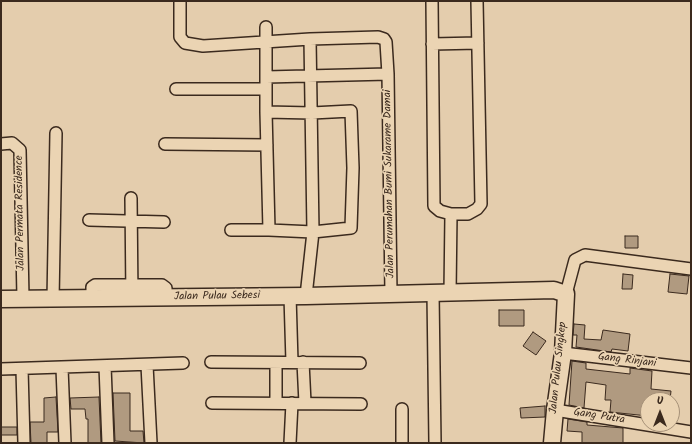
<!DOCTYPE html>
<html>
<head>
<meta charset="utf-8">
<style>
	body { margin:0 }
	#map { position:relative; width:692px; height:444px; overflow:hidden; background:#e4cdad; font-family:Kalam,sans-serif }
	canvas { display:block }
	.frame { position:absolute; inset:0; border:2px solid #3b2a1e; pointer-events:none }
	.north { position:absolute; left:640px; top:392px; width:40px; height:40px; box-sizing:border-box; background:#ebd4b3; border:1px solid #a59077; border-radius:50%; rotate:0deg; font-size:11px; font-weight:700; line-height:16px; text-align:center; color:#3b2a1e }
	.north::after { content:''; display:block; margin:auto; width:14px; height:18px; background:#3b2a1e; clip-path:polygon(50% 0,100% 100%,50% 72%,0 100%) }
</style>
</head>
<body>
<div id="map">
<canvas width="692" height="444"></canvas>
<div class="frame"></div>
<div class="north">U</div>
</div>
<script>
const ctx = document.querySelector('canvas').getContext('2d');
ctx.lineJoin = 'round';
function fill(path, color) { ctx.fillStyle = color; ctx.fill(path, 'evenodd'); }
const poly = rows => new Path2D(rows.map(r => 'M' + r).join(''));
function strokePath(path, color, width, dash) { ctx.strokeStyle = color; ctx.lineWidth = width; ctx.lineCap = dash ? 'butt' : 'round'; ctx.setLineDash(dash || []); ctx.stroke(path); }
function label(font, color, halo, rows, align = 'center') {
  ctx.font = font + ' Kalam,sans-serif'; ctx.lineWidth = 3.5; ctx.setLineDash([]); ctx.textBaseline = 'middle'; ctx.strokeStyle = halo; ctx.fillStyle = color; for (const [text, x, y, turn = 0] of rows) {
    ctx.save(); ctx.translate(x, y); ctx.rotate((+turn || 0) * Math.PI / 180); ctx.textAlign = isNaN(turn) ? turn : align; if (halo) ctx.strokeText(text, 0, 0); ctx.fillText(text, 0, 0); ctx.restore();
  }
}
const building = poly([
	[625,236,638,236,638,248,625,248,625,236],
	[623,274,633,275,632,289,622,289,623,274],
	[670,274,689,276,687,294,668,292,670,274],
	[499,310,524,310,524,326,499,326,499,310],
	[574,324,585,325,584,339,601,340,603,330,630,334,628,351,612,349,611,352,576,347,577,335,573,335,574,324],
	[533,332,546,341,536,355,523,346,533,332],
	[572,361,586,363,586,369,630,374,630,368,652,371,651,389,671,391,670,400,648,400,648,416,610,412,611,400,605,400,606,385,586,382,584,408,569,405,572,361],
	[113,393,130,393,130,431,143,431,144,443,115,441,113,393],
	[56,397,58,432,47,432,47,443,31,443,30,422,44,422,44,398,56,397],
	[99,397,101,443,88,443,88,419,86,419,85,409,71,409,70,398,99,397],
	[545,406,545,417,521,418,520,408,545,406],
	[568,419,587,422,587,425,623,428,623,443,582,443,582,432,567,431,568,419],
	[1,427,17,427,17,435,1,435,1,427]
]);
const street = poly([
	[180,1,180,37,185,43,203,46,310,39,378,37,384,39,386,42,388,74,391,294],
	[432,1,434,206,440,211,451,214,468,214,477,209,481,204,477,1],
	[266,27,266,112,269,230,313,232,351,228,353,168,351,111,312,113,266,112],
	[432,44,478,43],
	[266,77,388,74],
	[176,89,266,89],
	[1,144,12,143,20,150,23,298],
	[165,144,267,145],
	[131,198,132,298],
	[89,220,164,222],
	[231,230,269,230],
	[433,293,435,443],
	[450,293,451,214],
	[566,294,575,260,585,255,691,269],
	[290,296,292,362],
	[306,296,313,232,310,39],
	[92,299,92,287,95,285,162,285,166,288,166,297],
	[53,300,56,133],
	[563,353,691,368],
	[211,362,360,363],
	[303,362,305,403],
	[276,363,276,403],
	[147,365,151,443],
	[105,366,108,443],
	[62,368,65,443],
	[1,369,183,363],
	[22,369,24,443],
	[212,403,361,404],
	[555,410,691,432],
	[290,443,292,403],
	[402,443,402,409]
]);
const secondary = poly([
	[1,299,306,296,554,290,566,294,563,353,555,410,552,443]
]);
const streetNames = [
	["Jalan Perumahan Bumi Sukarame Damai",390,184,-91],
	["Jalan Permata Residence",21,213,-91],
	["Jalan Pulau Sebesi",217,297,-1],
	["Gang Rinjani",627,361,7],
	["Jalan Pulau Singkep",559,368,-84],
	["Gang Putra",599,417,9]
];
fill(building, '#b09a80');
strokePath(building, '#3b2a1e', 1);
strokePath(street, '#3b2a1e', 14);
strokePath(secondary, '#3b2a1e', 19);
strokePath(street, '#ebd4b3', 11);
strokePath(secondary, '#ebd4b3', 16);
label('11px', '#3b2a1e', '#ebd4b3', streetNames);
</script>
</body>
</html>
